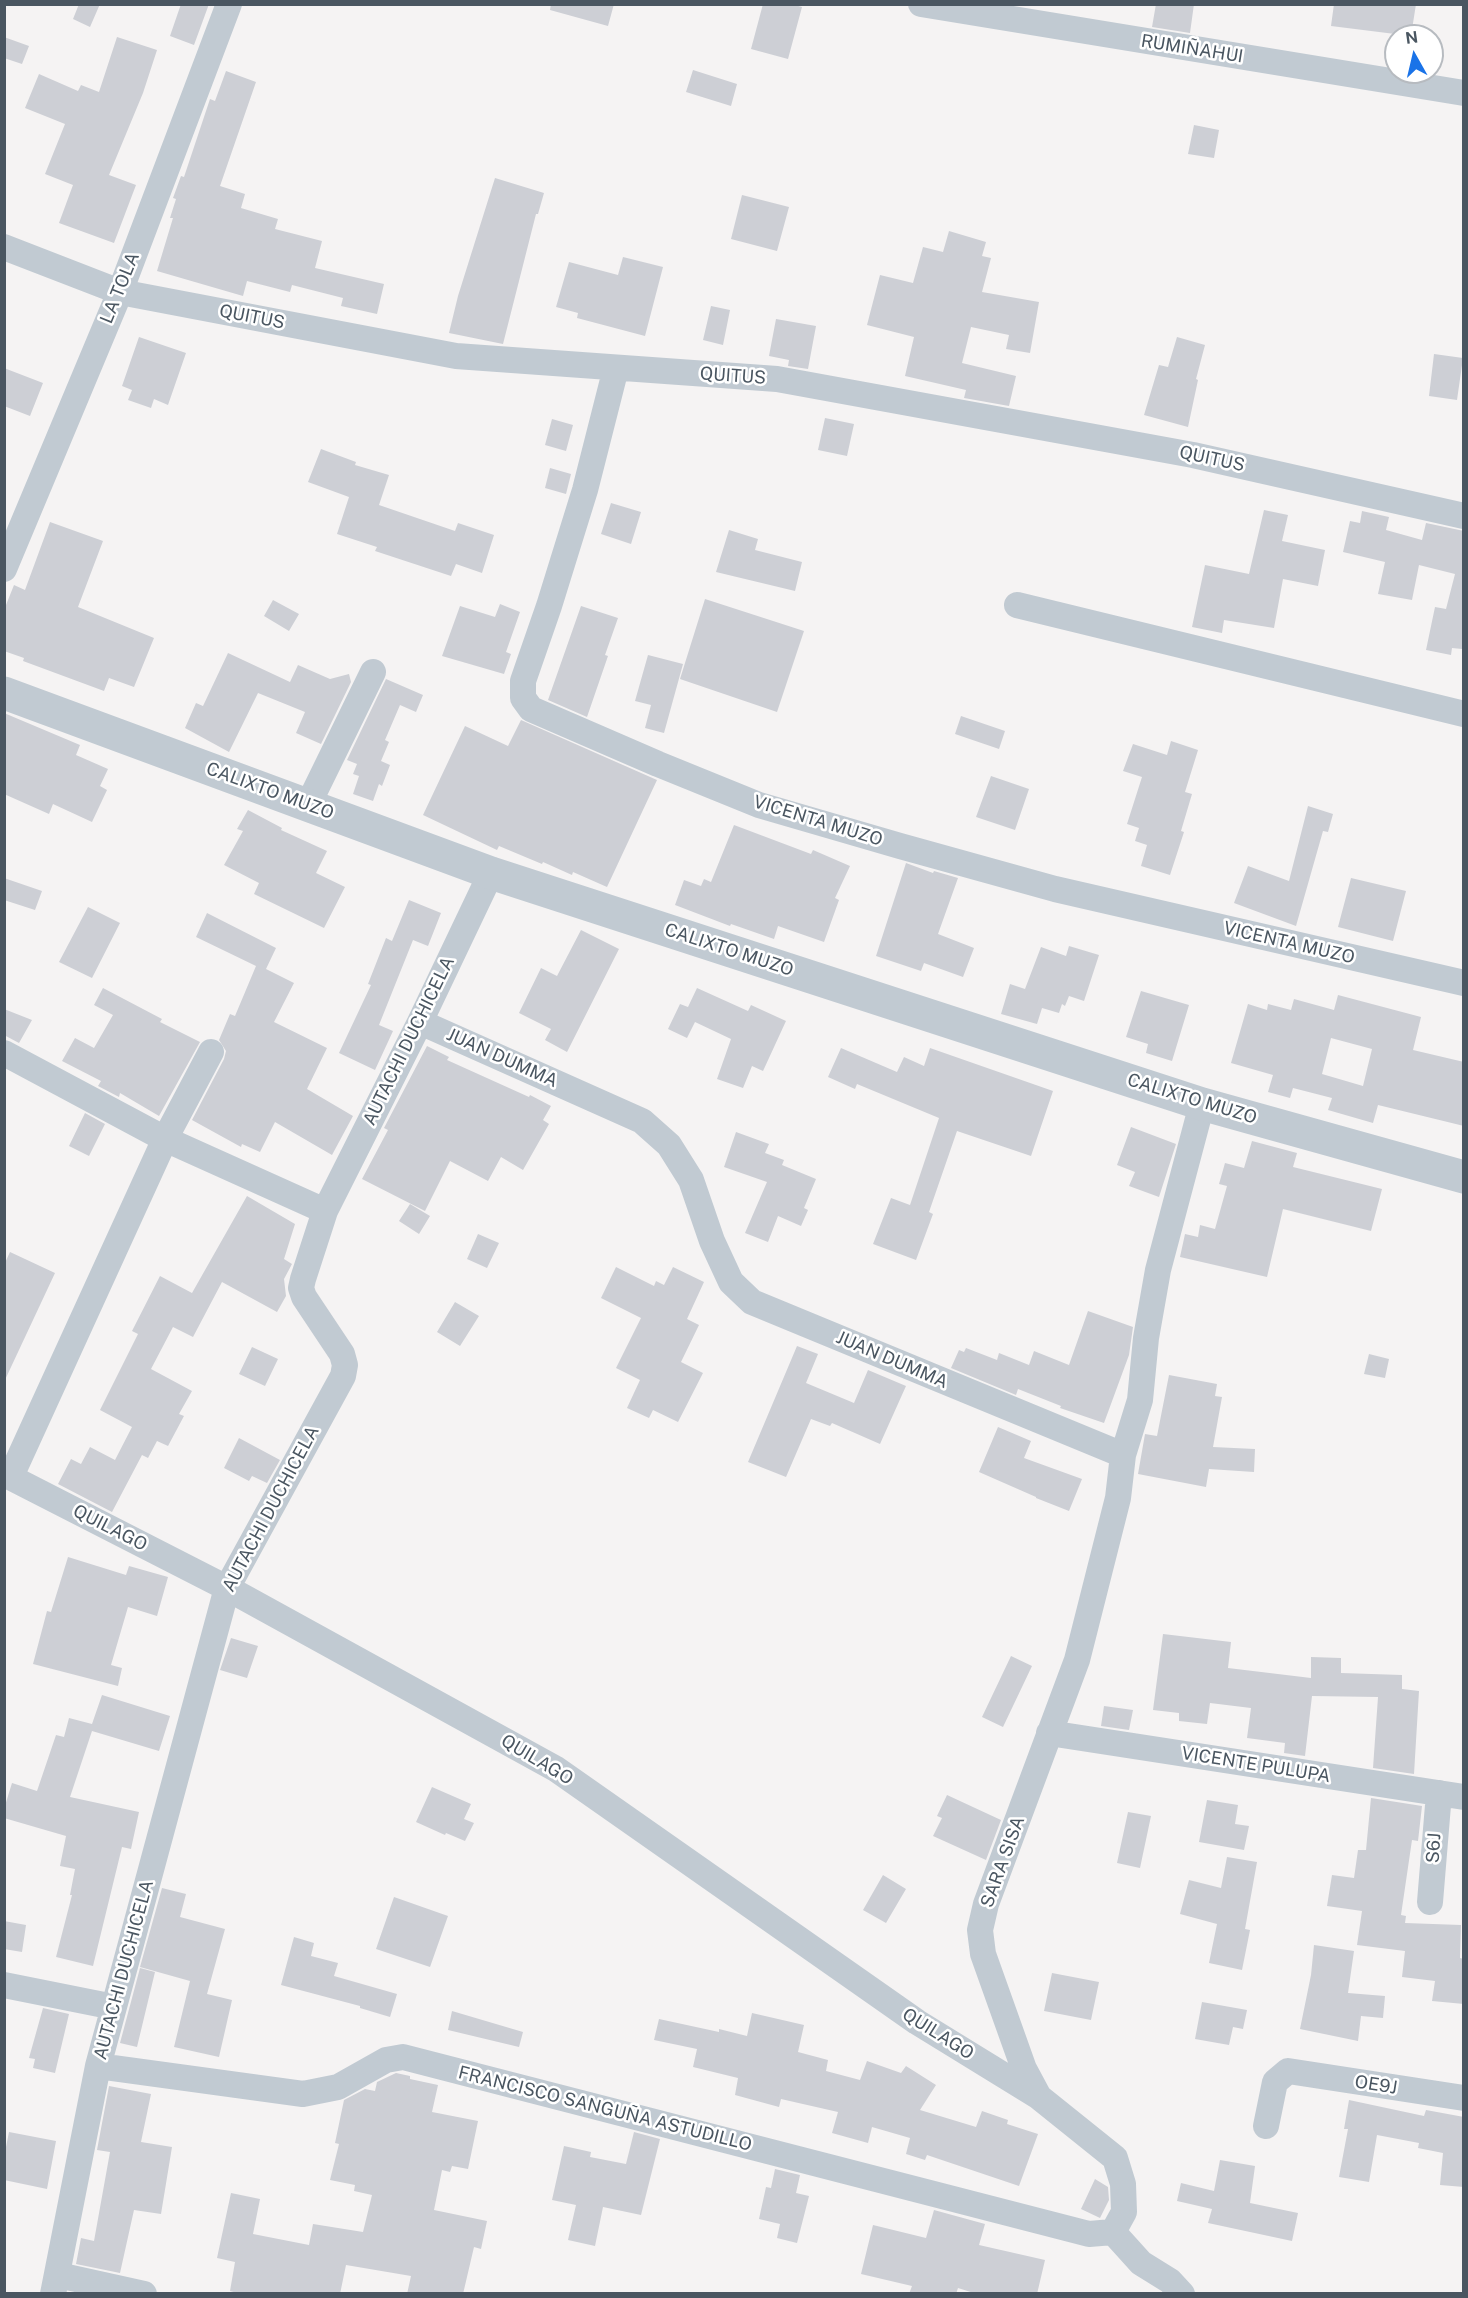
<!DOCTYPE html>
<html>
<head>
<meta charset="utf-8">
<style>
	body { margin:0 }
	#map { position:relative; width:1468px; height:2298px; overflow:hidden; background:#f5f3f3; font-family:"Public Sans",sans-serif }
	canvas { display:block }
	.frame { position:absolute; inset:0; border:6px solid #4a5661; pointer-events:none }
	.north { position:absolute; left:1384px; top:24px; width:60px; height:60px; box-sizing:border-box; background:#fff; border:2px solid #b7bbc0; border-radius:50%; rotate:352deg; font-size:16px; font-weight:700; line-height:24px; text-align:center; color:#4a5661 }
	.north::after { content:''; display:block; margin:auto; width:21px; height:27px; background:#1a73e8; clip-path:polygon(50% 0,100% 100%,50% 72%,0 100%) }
</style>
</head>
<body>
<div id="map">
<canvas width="1468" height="2298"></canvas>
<div class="frame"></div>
<div class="north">N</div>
</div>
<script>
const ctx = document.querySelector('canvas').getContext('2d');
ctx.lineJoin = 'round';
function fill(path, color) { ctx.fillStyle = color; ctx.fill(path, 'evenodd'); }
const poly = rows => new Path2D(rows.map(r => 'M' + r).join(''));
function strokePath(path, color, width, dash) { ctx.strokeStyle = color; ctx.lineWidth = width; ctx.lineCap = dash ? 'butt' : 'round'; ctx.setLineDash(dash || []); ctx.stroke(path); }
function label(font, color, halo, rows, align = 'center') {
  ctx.font = font + ' "Public Sans",sans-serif'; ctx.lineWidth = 5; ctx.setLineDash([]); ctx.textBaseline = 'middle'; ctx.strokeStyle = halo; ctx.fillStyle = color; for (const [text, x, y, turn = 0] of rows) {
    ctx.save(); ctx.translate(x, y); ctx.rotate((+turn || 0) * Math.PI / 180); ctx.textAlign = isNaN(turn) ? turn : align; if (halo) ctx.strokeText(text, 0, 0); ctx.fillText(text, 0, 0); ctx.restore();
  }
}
const building = poly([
	[79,4,100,4,90,27,73,19],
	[181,4,209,4,194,45,170,36],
	[551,4,614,4,608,26,550,10],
	[763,4,791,4,802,7,788,59,751,49],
	[1156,4,1194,4,1190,33,1152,27],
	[1334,4,1416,4,1411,36,1331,26],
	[4,37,29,46,22,64,4,58],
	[117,37,157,50,143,93,109,175,136,185,114,243,59,223,73,185,45,174,65,124,25,108,39,74,78,91,81,85,99,92],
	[693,70,737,84,731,106,686,92],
	[226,71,256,82,220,186,245,194,241,208,278,219,275,229,322,241,315,268,384,284,377,314,341,306,343,298,292,285,290,292,247,281,243,296,157,271,173,218,170,218,176,199,173,198,181,176,184,177,210,99,215,101],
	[1194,125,1219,130,1214,158,1188,154],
	[495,178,544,193,538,214,536,214,503,344,449,333,458,296],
	[742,195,789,207,777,251,731,239],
	[949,231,986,242,982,256,991,258,982,292,1039,302,1030,353,1006,349,1009,335,971,327,962,363,1016,376,1009,406,964,398,966,390,905,376,914,337,867,325,880,275,913,283,923,247,943,252],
	[623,257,663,267,645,336,577,318,578,313,556,307,569,262,618,275],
	[711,306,730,310,723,345,703,340],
	[776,319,816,326,808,369,788,366,789,360,769,356],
	[139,337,186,353,168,405,154,399,151,408,128,400,132,390,122,386],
	[1177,337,1205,345,1196,379,1198,380,1188,427,1144,415,1159,365,1168,367],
	[1434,354,1463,358,1457,400,1429,396],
	[4,368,43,383,30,416,4,406],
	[825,418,854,424,847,456,818,450],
	[552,419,573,425,566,451,545,445],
	[321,449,356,462,355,465,389,475,379,505,455,531,458,523,494,535,482,573,456,564,451,576,375,551,377,547,337,534,349,497,308,482],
	[550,468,571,474,566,494,545,488],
	[611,503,641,512,631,544,601,534],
	[1264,510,1288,515,1282,541,1325,550,1318,586,1283,579,1274,628,1224,620,1222,633,1192,627,1205,565,1249,574],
	[1362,511,1389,517,1386,530,1422,540,1426,523,1464,531,1464,638,1462,649,1452,648,1451,655,1426,650,1435,607,1446,609,1455,574,1419,565,1412,600,1378,594,1385,562,1343,552,1350,521,1360,523],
	[50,522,103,541,78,607,154,638,134,687,109,678,104,691,23,661,24,658,4,651,4,610,14,585,25,590],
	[729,530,758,539,755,550,802,562,795,591,716,572],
	[705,599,804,631,777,712,680,679],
	[273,600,299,614,289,631,264,616],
	[500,604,520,612,506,652,511,654,504,674,442,656,460,606,495,617],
	[581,606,618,618,605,655,608,656,587,717,548,700],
	[228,653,290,682,298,665,330,679,349,674,351,682,321,744,296,733,305,712,258,693,229,752,185,728,196,703,203,706],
	[648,655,683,664,664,733,645,728,651,705,635,701],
	[386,679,423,695,416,712,400,705,385,740,389,742,381,761,390,765,382,786,379,784,373,801,353,794,359,776,353,774,357,764,347,760],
	[4,713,80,745,76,755,108,769,100,786,107,790,92,822,53,804,49,814,4,794],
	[961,716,1005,731,999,749,955,734],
	[521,720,657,780,607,887,573,872,572,875,543,862,542,864,499,846,497,850,423,815,465,726,508,746],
	[1171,741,1198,750,1185,792,1192,794,1181,831,1184,832,1170,875,1141,866,1147,845,1135,841,1139,828,1127,824,1142,777,1123,771,1133,744,1167,755],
	[991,776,1029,789,1015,830,976,817],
	[1308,806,1333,814,1328,832,1323,831,1296,926,1234,903,1248,866,1289,881],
	[248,810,282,828,281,830,327,851,316,873,345,887,324,928,254,894,259,883,224,865,243,831,237,829],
	[734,825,811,854,813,850,850,866,835,898,839,900,824,942,778,926,774,939,731,924,730,926,675,905,684,880,701,886,704,879,711,882],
	[906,863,933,873,934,871,958,878,938,934,974,948,963,977,924,963,921,971,876,956],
	[4,878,42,891,35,910,4,900],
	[1351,878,1406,891,1393,941,1338,927],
	[409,900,441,913,428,946,413,940,379,1025,393,1031,375,1070,339,1053,371,985,368,984,386,938,392,941],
	[88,907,120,923,92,978,59,962],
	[207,913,276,948,266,969,294,983,274,1022,327,1048,307,1089,353,1116,332,1155,275,1122,260,1152,242,1144,241,1147,192,1120,224,1059,226,1051,219,1040,230,1014,235,1016,256,966,196,937],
	[581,930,619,949,567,1052,545,1040,551,1029,519,1013,541,968,557,976],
	[1069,946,1099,955,1084,1001,1069,996,1065,1006,1062,1004,1059,1013,1042,1008,1037,1024,1001,1014,1010,984,1025,989,1041,947,1066,956],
	[103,988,162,1019,160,1022,200,1042,159,1116,120,1093,119,1097,98,1086,101,1081,62,1061,75,1038,94,1048,113,1015,94,1005],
	[697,988,748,1011,751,1005,786,1021,763,1071,752,1066,743,1088,717,1079,731,1039,695,1022,687,1038,668,1029,680,1004,688,1007],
	[1141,991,1189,1005,1172,1061,1146,1053,1148,1044,1126,1037],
	[1338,995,1421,1017,1413,1050,1464,1062,1464,1126,1378,1105,1373,1123,1328,1110,1332,1098,1293,1088,1290,1098,1268,1092,1273,1075,1231,1063,1248,1004,1267,1010,1268,1004,1291,1010,1294,999,1334,1010],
	[1331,1038,1372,1049,1363,1086,1322,1074],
	[4,1009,32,1020,19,1043,4,1035],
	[427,1046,449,1057,447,1060,529,1097,530,1095,551,1106,543,1120,549,1124,523,1170,501,1157,488,1181,450,1161,425,1211,362,1179,388,1130,384,1128],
	[841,1048,897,1072,904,1057,924,1066,930,1048,1053,1091,1031,1156,957,1131,929,1212,933,1214,916,1260,873,1244,891,1198,910,1205,939,1118,857,1084,855,1089,828,1077],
	[85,1113,105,1124,89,1156,69,1146],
	[1131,1127,1176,1144,1159,1197,1129,1186,1135,1172,1117,1165],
	[736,1132,769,1144,765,1153,784,1160,782,1165,816,1179,804,1208,808,1210,801,1226,778,1216,768,1242,745,1233,767,1182,724,1167],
	[1252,1141,1297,1153,1293,1167,1382,1189,1371,1231,1283,1209,1267,1277,1180,1257,1185,1234,1198,1237,1200,1225,1215,1229,1227,1186,1219,1184,1225,1163,1244,1168],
	[247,1196,295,1224,284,1259,292,1264,284,1279,286,1296,277,1312,222,1282,193,1337,173,1327,151,1369,192,1391,179,1414,184,1416,168,1446,157,1441,148,1458,142,1455,112,1512,58,1484,71,1459,81,1464,90,1447,115,1460,132,1427,100,1410,138,1334,132,1331,160,1276,192,1293],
	[410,1204,430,1216,419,1234,399,1221],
	[478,1234,499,1243,487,1268,467,1259],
	[10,1252,55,1273,4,1382,4,1265],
	[616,1267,654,1286,656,1281,664,1285,673,1267,704,1282,687,1319,699,1325,681,1362,703,1373,678,1422,653,1410,649,1418,627,1408,640,1380,616,1368,641,1318,601,1298],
	[455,1302,479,1316,460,1346,437,1332],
	[1088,1311,1133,1327,1129,1355,1104,1423,1060,1408,1061,1406,1018,1389,1016,1395,951,1368,959,1350,964,1352,966,1348,997,1360,999,1353,1029,1365,1034,1351,1069,1365],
	[797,1346,818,1354,806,1383,854,1403,868,1370,906,1386,880,1444,832,1423,830,1426,811,1419,786,1477,748,1462],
	[252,1347,278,1359,265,1386,239,1374],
	[1369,1354,1389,1359,1385,1378,1364,1374],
	[1169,1375,1217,1384,1215,1396,1222,1397,1213,1447,1255,1449,1254,1472,1209,1469,1206,1487,1138,1474,1145,1434,1157,1436],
	[998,1427,1031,1441,1024,1458,1082,1479,1069,1511,1036,1498,1036,1497,979,1472],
	[239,1438,280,1460,267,1483,252,1476,249,1481,224,1468],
	[68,1557,126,1575,129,1566,168,1577,157,1616,128,1607,111,1665,122,1668,118,1686,33,1664,47,1611,51,1612],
	[1163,1634,1231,1642,1228,1668,1311,1678,1311,1657,1341,1658,1341,1673,1402,1675,1402,1689,1419,1691,1414,1774,1373,1768,1378,1697,1312,1696,1305,1756,1284,1753,1285,1743,1247,1738,1251,1708,1210,1703,1207,1724,1179,1721,1179,1713,1153,1710],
	[231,1638,258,1646,247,1678,220,1670],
	[1011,1656,1032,1666,1003,1727,982,1717],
	[102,1695,170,1716,159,1751,92,1731,70,1797,139,1812,131,1849,122,1847,93,1966,56,1957,72,1895,70,1895,75,1869,60,1866,66,1836,4,1818,4,1809,12,1783,37,1791,56,1735,64,1737,69,1718,92,1724],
	[1104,1706,1133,1710,1129,1730,1101,1726],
	[432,1787,471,1804,464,1819,474,1823,465,1841,446,1833,445,1835,416,1822],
	[947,1795,1001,1820,986,1860,933,1836,942,1818,937,1816],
	[1371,1798,1422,1806,1418,1841,1412,1840,1401,1915,1406,1916,1405,1923,1461,1925,1460,1958,1464,1959,1464,2004,1432,2001,1435,1981,1402,1977,1405,1951,1357,1945,1362,1911,1327,1906,1332,1875,1354,1878,1358,1850,1366,1850],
	[1207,1800,1238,1805,1235,1824,1249,1826,1244,1850,1199,1842],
	[1128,1812,1151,1816,1140,1868,1117,1863],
	[1227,1857,1257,1862,1245,1929,1250,1930,1242,1970,1209,1963,1217,1924,1180,1914,1189,1880,1221,1888],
	[883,1875,906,1889,886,1923,863,1910],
	[162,1888,186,1894,180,1917,225,1929,207,1994,232,2000,219,2057,174,2047,190,1981,140,1967],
	[394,1897,448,1916,430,1967,376,1949],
	[4,1921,26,1925,22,1952,4,1949],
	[294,1937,314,1943,311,1956,338,1963,334,1976,397,1994,390,2017,360,2008,360,2006,281,1985],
	[1314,1945,1354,1951,1348,1993,1385,1996,1383,2018,1361,2016,1358,2041,1300,2029,1311,1975],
	[140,1968,155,1972,137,2047,120,2043],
	[1052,1973,1099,1982,1091,2020,1044,2011],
	[1202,2002,1247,2010,1243,2029,1233,2027,1229,2045,1195,2039],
	[43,2008,69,2014,55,2073,33,2068,35,2059,29,2058],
	[452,2011,523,2032,519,2047,448,2030],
	[752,2013,804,2025,798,2052,828,2060,826,2071,860,2080,867,2061,901,2073,906,2066,936,2085,920,2110,976,2127,982,2111,1008,2120,1007,2124,1038,2134,1019,2186,927,2155,925,2160,906,2154,910,2138,872,2127,868,2143,832,2133,838,2112,781,2099,779,2107,735,2095,738,2078,693,2067,697,2049,654,2040,659,2019,719,2032,719,2029,747,2036],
	[396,2073,410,2076,410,2079,438,2085,432,2112,478,2121,468,2169,452,2166,450,2172,442,2170,434,2210,487,2221,481,2249,474,2247,463,2294,407,2294,411,2276,346,2265,340,2294,241,2294,230,2291,235,2262,217,2258,231,2193,260,2199,253,2234,309,2245,313,2224,363,2232,372,2195,354,2191,355,2185,330,2180,339,2144,335,2143,344,2100,365,2089,375,2091,377,2082],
	[109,2086,151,2094,141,2142,172,2147,161,2214,134,2210,120,2273,76,2264,81,2238,94,2241,110,2152,97,2150],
	[1349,2100,1424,2116,1426,2110,1464,2117,1464,2187,1440,2185,1443,2153,1418,2148,1419,2143,1377,2135,1369,2182,1339,2177,1348,2129,1344,2129],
	[9,2132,56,2141,47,2189,4,2180,4,2157],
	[634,2132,660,2139,641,2215,603,2207,595,2246,568,2240,576,2205,552,2200,564,2146,591,2152,590,2157,626,2164],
	[1220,2160,1255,2166,1250,2203,1298,2213,1292,2241,1208,2223,1212,2209,1177,2201,1181,2183,1214,2191],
	[775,2169,800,2175,796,2193,809,2196,797,2243,777,2238,780,2224,759,2219,766,2187,771,2188],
	[1095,2179,1108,2187,1109,2200,1100,2218,1081,2209],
	[934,2210,985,2224,979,2245,1045,2260,1037,2294,977,2294,958,2288,956,2294,909,2294,912,2286,861,2274,873,2225,926,2238]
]);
const minor = poly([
	[921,4,1464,93],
	[4,247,120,292,456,356,777,379,1193,455,1464,516],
	[616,368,585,490,549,606,523,681,523,698,531,709,658,764,759,805,900,846,1055,889,1464,983],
	[4,569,120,292,229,4],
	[1017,605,1464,714],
	[308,805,373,672],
	[420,1022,642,1121,669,1145,691,1180,712,1241,731,1282,752,1302,1123,1455,1140,1400,1146,1338,1158,1270,1202,1104],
	[4,1053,165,1139,325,1211],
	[4,1474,227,1588,556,1769,917,2022,1039,2097],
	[11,1476,165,1139,211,1052],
	[1049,1733,1464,1797],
	[1430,1902,1439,1793],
	[4,1985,114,2007],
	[98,2066,303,2094,338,2087,386,2060,403,2057,1089,2234,1113,2232],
	[1266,2126,1275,2082,1288,2071,1464,2098],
	[1113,2232,1124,2212,1123,2184,1115,2158,1039,2097,1024,2069,983,1954,980,1930,986,1904,1077,1660,1118,1498,1123,1455],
	[1113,2232,1141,2263,1170,2281,1182,2294],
	[58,2275,144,2294],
	[53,2294,98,2066,227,1588,343,1376,345,1365,342,1354,304,1297,301,1288,303,1279,325,1211,420,1022,491,873]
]);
const tertiary = poly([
	[4,693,491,873,1202,1104,1464,1177]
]);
const streetNames = [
	["RUMIÑAHUI",1192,49,9],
	["LA TOLA",120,288,-68],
	["QUITUS",252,317,11],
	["QUITUS",733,376,4],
	["QUITUS",1212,459,12],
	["CALIXTO MUZO",270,791,20],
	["VICENTA MUZO",818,821,17],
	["VICENTA MUZO",1289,943,13],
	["CALIXTO MUZO",729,950,18],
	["AUTACHI DUCHICELA",409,1041,-64],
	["JUAN DUMMA",502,1058,24],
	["CALIXTO MUZO",1192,1099,17],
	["JUAN DUMMA",892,1360,23],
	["AUTACHI DUCHICELA",271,1509,-62],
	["QUILAGO",110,1528,27],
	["QUILAGO",537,1760,31],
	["VICENTE PULUPA",1256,1765,9],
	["S6J",1434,1848,-86],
	["SARA SISA",1003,1862,-70],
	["AUTACHI DUCHICELA",124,1970,-75],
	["QUILAGO",938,2034,32],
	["OE9J",1376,2085,9],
	["FRANCISCO SANGUÑA ASTUDILLO",605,2109,14]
];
fill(building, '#cdcfd5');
strokePath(minor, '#c1cad2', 26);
strokePath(tertiary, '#c1cad2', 33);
label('18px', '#4a5661', '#fff', streetNames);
</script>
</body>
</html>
